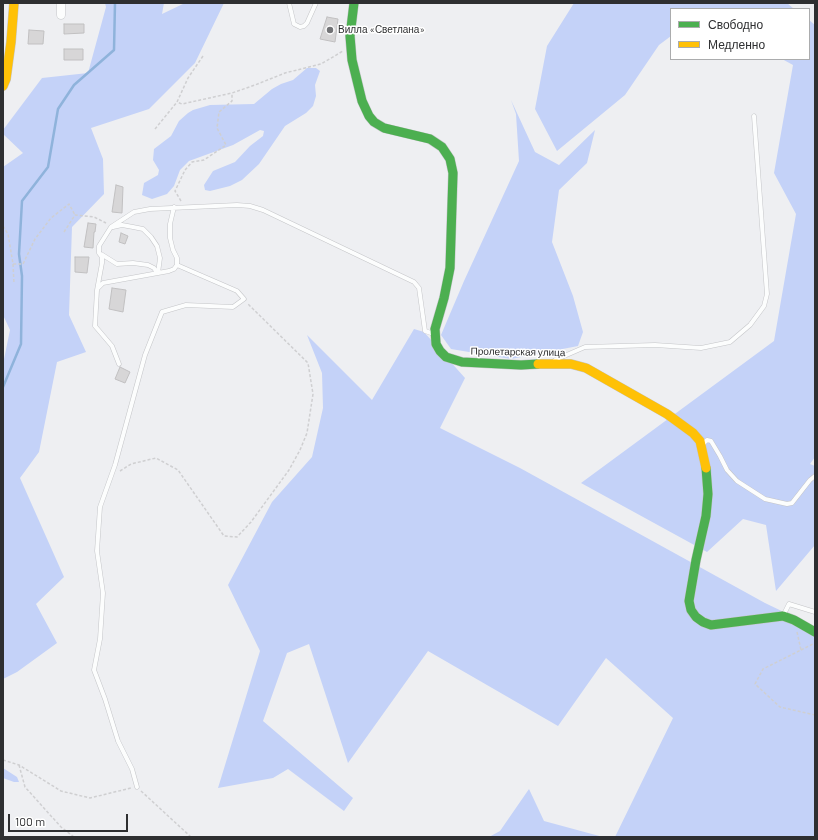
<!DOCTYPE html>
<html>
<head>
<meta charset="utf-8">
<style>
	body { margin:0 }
	#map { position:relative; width:818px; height:840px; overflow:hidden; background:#eeeff2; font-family:Barlow,sans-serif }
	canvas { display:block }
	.frame { position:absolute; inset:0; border:4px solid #2e2f31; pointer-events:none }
	.legend { position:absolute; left:670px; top:8px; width:140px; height:52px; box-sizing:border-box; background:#fff; border:1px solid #abacad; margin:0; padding:5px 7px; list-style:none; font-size:12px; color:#2e2f31 }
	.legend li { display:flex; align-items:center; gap:8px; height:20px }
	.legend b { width:20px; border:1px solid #abacad }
	.scale { position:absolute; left:8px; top:814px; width:120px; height:18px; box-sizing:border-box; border:2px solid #2e2f31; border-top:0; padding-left:5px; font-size:12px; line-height:14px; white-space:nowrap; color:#2e2f31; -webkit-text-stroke:3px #fff; paint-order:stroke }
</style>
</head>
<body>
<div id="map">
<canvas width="818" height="840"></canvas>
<div class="frame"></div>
<ul class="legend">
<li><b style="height:5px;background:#4caf50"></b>Свободно</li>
<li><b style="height:5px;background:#ffc107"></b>Медленно</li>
</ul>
<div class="scale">100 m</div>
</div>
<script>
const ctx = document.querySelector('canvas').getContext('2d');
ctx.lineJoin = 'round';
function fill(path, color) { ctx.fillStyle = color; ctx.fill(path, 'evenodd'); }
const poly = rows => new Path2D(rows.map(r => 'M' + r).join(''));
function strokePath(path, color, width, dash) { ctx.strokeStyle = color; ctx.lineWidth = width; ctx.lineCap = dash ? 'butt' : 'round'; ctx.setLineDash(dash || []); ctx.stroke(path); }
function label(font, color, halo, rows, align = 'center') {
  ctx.font = font + ' Barlow,sans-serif'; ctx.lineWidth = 3; ctx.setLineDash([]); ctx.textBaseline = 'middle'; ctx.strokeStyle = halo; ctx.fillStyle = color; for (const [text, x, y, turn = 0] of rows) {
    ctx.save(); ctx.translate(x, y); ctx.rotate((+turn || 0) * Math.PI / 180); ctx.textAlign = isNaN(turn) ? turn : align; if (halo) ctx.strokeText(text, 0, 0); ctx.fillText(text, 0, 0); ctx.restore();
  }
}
const forest = poly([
	[105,3,164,3,162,14,185,3,224,3,195,63,149,109,91,128,103,159,104,194,72,227,69,315,86,352,57,362,39,452,20,478,64,577,36,604,57,643,17,672,3,679,3,364,10,330,3,315,3,167,23,153,3,134,3,130,42,78,88,73,106,7],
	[574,3,787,3,794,9,671,9,671,36,659,45,625,95,557,151,535,109,547,46],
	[809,20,815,25,815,457,810,464,815,466,815,545,776,591,766,525,743,519,707,552,581,483,774,341,796,214,774,173,793,65,782,59,809,59],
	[307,68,316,68,320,71,315,85,316,96,313,106,306,113,285,126,259,164,242,180,230,186,210,191,205,190,204,185,213,171,235,162,250,146,263,136,264,131,260,130,233,145,189,161,180,170,174,186,167,194,152,199,142,195,144,183,158,175,159,170,153,160,154,149,171,136,179,121,188,113,193,110,210,105,254,104,272,89,281,84,293,80],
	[511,100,535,152,559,165,595,130,587,163,559,190,552,242,573,296,583,332,578,346,511,359,451,349,441,335,464,281,519,161,516,114],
	[414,329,424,332,465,378,440,428,520,468,765,603,815,627,815,837,615,837,673,718,606,658,558,726,428,651,348,763,309,644,287,653,263,721,353,798,344,811,288,769,273,778,218,788,260,651,228,585,272,502,312,457,323,408,322,373,307,335,372,400],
	[3,768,17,777,19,782,14,782,3,778],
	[529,789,544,821,603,837,489,837,500,831]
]);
const stream = poly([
	[3,387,21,344,22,276,19,254,22,201,48,167,58,109,74,85,114,50,115,3]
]);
const building = poly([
	[327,17,338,19,335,42,320,39,327,17],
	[64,24,84,24,84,33,64,34,64,24],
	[29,30,44,31,43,44,28,44,29,30],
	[64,49,83,49,83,60,64,60,64,49],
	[116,185,123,187,122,213,112,212,116,185],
	[88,223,96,224,95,232,94,232,93,248,84,247,88,223],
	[121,233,128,236,125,244,119,242,121,233],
	[75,257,89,257,87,273,75,272,75,257],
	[112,288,126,290,123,312,109,309,112,288],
	[120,367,130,372,125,383,115,379,120,367]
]);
const path = poly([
	[203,56,188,78,177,102,182,104,232,93,255,85,285,73,321,64,343,51],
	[155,129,177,102],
	[181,201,175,191,185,170,192,162,204,160,226,145,217,128,219,112,232,101,232,93],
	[3,226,8,234,13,264,23,264,35,239,51,218,69,204,75,215],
	[64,232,75,215,94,217,106,223],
	[13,264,14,284],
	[120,471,131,464,156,458,178,470,224,536,237,537,251,522,289,470,300,450,307,433,313,394,308,363,248,304],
	[797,632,801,650,763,669,755,684,780,707,815,715],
	[801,650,815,643],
	[3,760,19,765,61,791,90,798,131,788],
	[19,765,25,787,61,827,74,837],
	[141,791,191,837]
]);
const lane = poly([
	[289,3,294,24,300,27,304,26,307,23,316,3],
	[113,227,122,225,133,227,143,229,151,237,157,246,160,258,158,273],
	[101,254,117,264,133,263,148,265,154,268,157,273],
	[98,288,103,283,169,271,174,269,177,265],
	[555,360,585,347,655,345,701,348,730,342,750,325,764,306,767,294,754,116],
	[119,364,112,346,95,326,97,290,102,263,102,257,99,253,99,246,111,227,134,212,150,209,237,205,250,206,263,210,414,282,419,288,425,331,431,333,434,330],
	[702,442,704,443,707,440,711,441,720,456,727,470,737,481,765,499,787,504,792,503,810,480,815,476],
	[783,616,789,604,815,612],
	[137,787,132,769,118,741,105,699,94,670,100,639,103,593,97,551,100,507,115,465,145,355,162,312,186,305,233,307,244,299,237,291,177,265,177,258,173,250,170,238,170,224,174,207]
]);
const street = poly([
	[61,15,61,3]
]);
const fast = poly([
	[354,3,350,36,352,60,362,101,369,116,374,122,384,128,430,139,442,147,450,159,453,173,450,268,444,298,435,329,436,344,440,351,446,357,462,362,521,365,538,364],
	[706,468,708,494,706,516,696,560,689,601,691,610,696,617,703,622,711,625,783,616,794,620,815,632]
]);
const slow = poly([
	[3,86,6,79,11,42,14,3],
	[538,364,571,364,586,368,667,414,693,433,700,441,706,468]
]);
const markers = [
	[330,30,4,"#717275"]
];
const poiNames = [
	["Вилла «Светлана»",338,30]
];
const streetNames = [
	["Пролетарская улица",518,352,1]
];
fill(forest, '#c4d2f8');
strokePath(stream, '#8fb3db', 2.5);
fill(building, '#d7d6d7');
strokePath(building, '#c1c0c1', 1);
strokePath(lane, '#c4c5c8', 5);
strokePath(street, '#c4c5c8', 9);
strokePath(fast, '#c4c5c8', 10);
strokePath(slow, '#c4c5c8', 10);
strokePath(path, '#cfcfd1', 1.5, [3, 2]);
strokePath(lane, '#fcfdfd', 4);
strokePath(street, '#fcfdfd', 8);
strokePath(fast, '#4caf50', 9);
strokePath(slow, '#ffc107', 9);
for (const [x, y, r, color] of markers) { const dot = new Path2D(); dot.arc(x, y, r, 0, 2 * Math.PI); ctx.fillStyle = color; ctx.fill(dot); strokePath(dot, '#fff', 1.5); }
label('10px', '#2e2f31', '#fff', poiNames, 'left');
label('10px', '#2e2f31', '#fff', streetNames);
</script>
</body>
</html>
